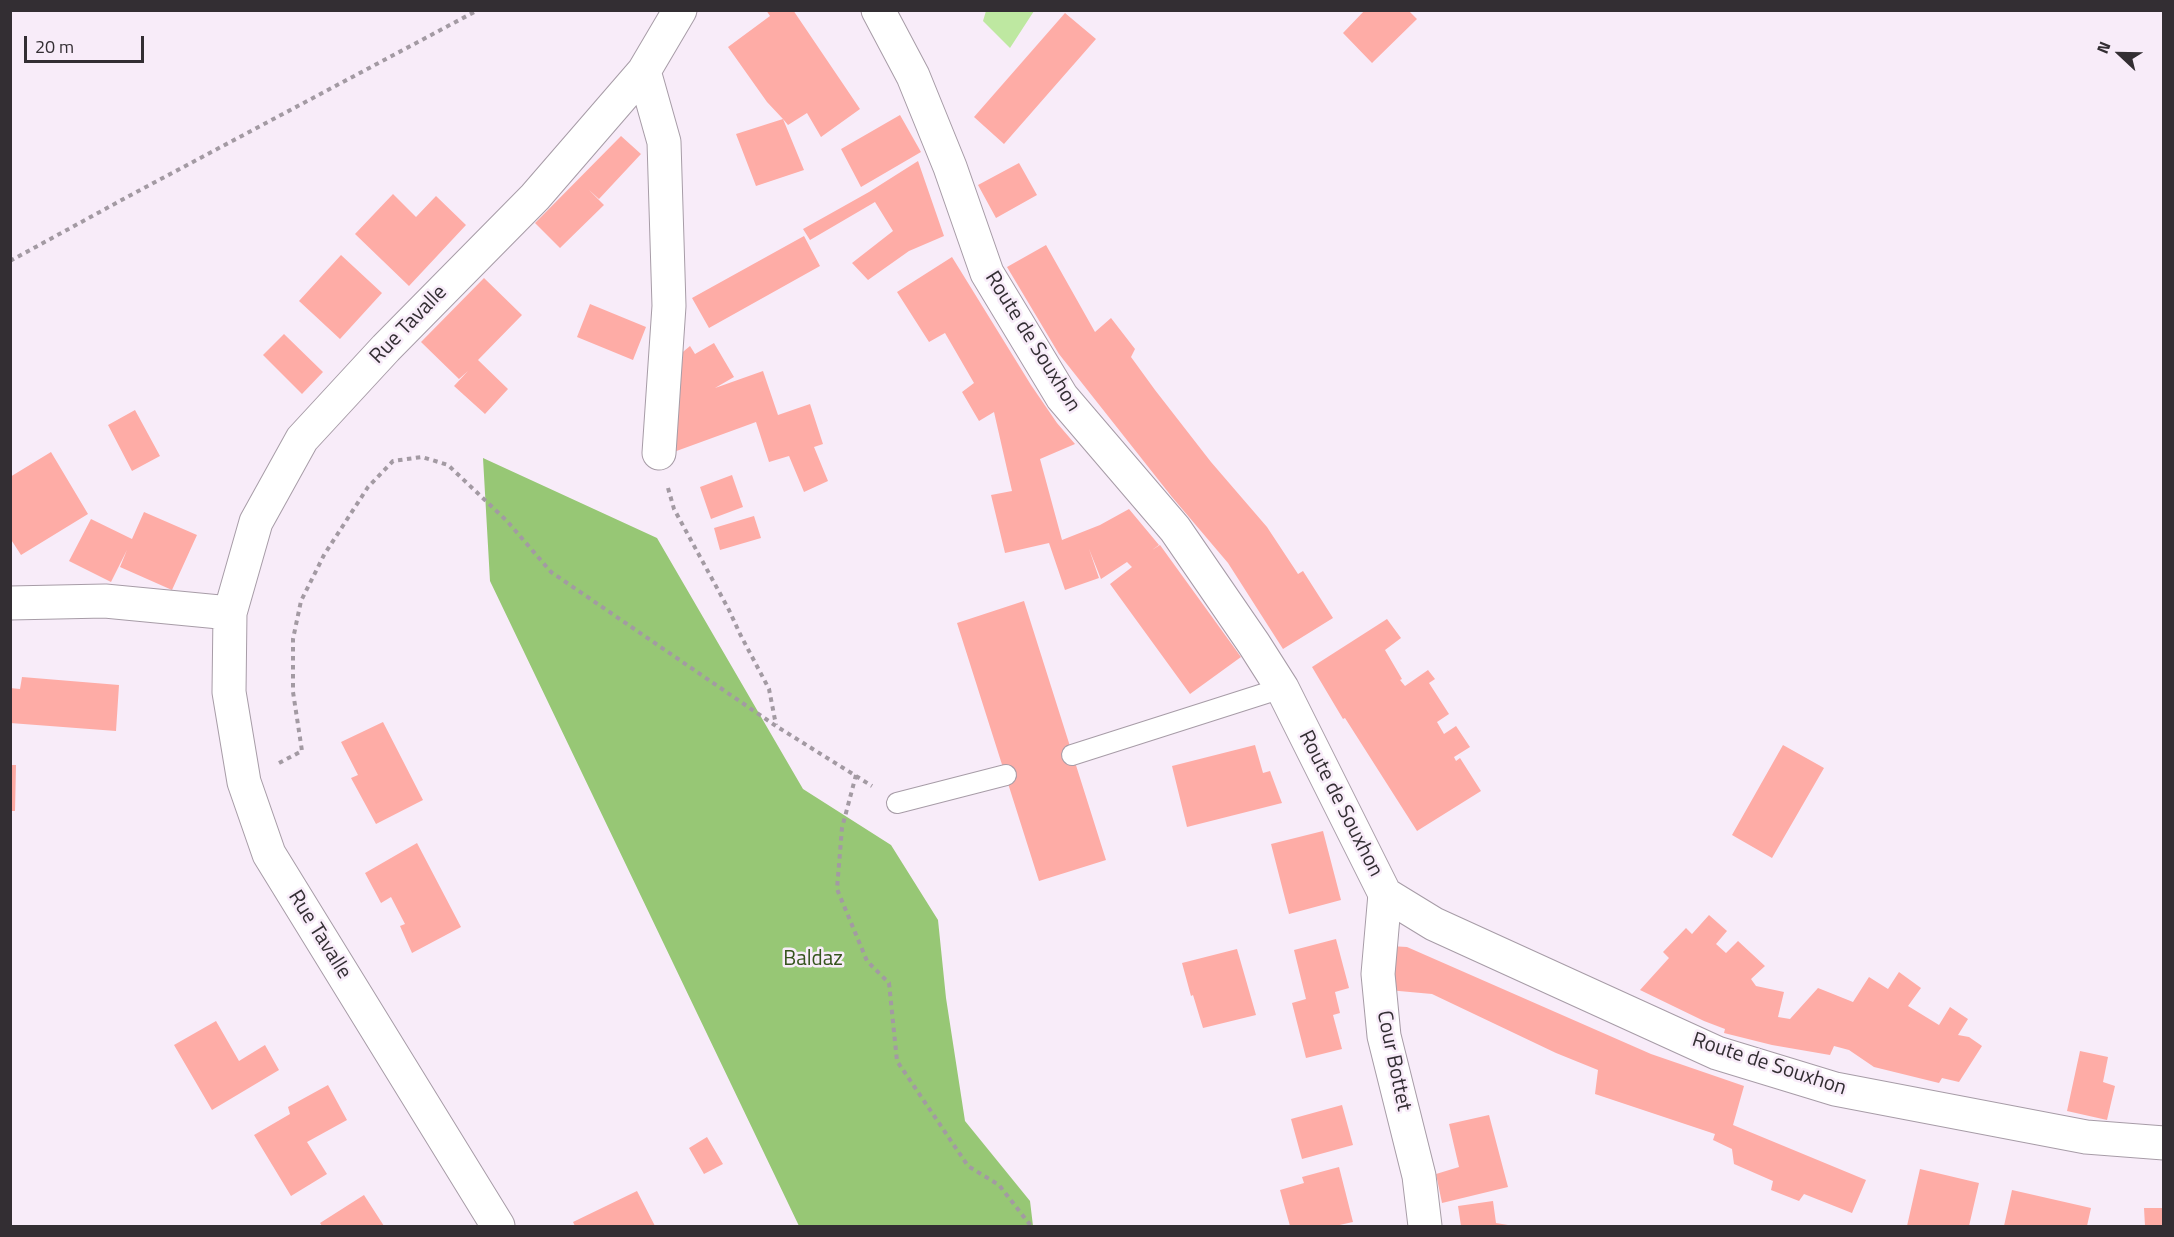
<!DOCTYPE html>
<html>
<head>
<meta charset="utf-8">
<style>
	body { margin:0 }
	#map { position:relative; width:2174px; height:1237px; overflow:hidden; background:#f8ecf9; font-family:"Titillium Web",sans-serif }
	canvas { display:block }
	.frame { position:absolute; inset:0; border:12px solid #332e33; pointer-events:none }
	.north { position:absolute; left:2090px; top:24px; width:60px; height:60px; -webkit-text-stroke:4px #f8ecf9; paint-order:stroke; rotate:292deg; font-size:16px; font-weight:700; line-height:24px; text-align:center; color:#332e33 }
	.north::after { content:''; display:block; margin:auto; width:21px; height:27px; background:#332e33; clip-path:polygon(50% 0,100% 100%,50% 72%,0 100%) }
	.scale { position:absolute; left:24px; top:36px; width:120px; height:27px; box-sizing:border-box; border:3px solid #332e33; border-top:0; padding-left:8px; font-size:18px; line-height:21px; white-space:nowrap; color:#332e33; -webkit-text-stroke:4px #f8ecf9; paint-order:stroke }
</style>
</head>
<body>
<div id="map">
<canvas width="2174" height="1237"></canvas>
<div class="frame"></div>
<div class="north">N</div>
<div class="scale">20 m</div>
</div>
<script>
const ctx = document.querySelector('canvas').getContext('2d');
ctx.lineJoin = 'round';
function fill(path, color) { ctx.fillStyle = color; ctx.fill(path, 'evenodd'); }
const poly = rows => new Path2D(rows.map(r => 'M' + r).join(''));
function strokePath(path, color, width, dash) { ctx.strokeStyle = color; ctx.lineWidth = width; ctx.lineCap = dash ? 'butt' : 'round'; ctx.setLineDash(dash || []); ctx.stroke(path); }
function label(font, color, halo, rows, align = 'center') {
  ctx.font = font + ' "Titillium Web",sans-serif'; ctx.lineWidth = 5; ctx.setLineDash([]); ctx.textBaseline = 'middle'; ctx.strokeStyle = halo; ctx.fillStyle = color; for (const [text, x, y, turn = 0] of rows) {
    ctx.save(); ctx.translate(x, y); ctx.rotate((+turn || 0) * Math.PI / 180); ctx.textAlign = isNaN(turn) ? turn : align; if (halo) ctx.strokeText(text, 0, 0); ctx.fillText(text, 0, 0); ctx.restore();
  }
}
const green = poly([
	[986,11,986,10,1034,11,1010,48,983,21]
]);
const forest = poly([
	[483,458,657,538,803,789,891,845,938,920,946,998,965,1121,1030,1201,1033,1226,799,1226,490,581]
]);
const building = poly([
	[766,10,793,10,860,109,821,137,807,113,788,125,783,119,804,170,756,186,736,134,783,119,767,102,728,47,770,16],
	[1365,10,1408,10,1417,19,1372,63,1343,33],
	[1065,13,1096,39,1004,144,974,117],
	[900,115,921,152,861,187,841,149],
	[621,136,641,154,599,199,589,190,604,205,560,248,535,223],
	[918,161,944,236,909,251,868,280,852,263,893,231,875,202,810,240,803,229,869,192],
	[1019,163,1037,195,996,218,978,185],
	[393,194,416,217,436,196,466,225,409,286,355,234],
	[804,236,820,266,709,328,692,298],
	[1046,245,1095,332,1111,318,1135,349,1131,357,1155,390,1211,462,1267,527,1298,574,1303,571,1333,618,1283,649,1228,563,1172,497,1059,354,1007,267],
	[341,255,382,293,340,339,299,301],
	[952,257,1031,385,1057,423,1075,444,1040,459,1062,540,1100,525,1129,509,1159,545,1152,550,1160,545,1241,657,1190,694,1110,584,1132,567,1127,562,1101,579,1089,549,1099,578,1065,590,1049,543,1005,553,991,495,1012,491,994,412,979,421,962,392,974,383,945,333,929,342,897,292],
	[484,278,522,315,478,360,508,389,485,414,454,386,468,371,459,379,421,342],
	[590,304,646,327,633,360,577,337],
	[284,334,323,372,302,394,263,355],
	[714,343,734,377,715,388,763,371,778,415,810,404,823,444,814,447,828,481,804,492,789,456,769,462,756,422,671,453,678,356,690,346,695,354],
	[135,410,160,456,132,471,108,425],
	[51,452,88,514,21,555,10,538,10,477],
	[732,475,743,507,711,519,700,487],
	[144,512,197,535,172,590,120,567,127,550,111,582,69,561,91,519,132,539],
	[754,516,761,538,720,550,714,528],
	[1024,601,1106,860,1039,881,957,623],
	[1387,619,1401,638,1385,650,1402,679,1400,680,1405,686,1428,670,1435,679,1429,683,1449,714,1437,722,1444,734,1456,726,1470,747,1454,757,1456,761,1460,758,1481,791,1417,831,1345,718,1343,719,1312,667],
	[22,677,119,685,116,731,10,723,10,688,20,689],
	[383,722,423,800,376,824,351,778,358,775,341,742],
	[1255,745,1263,773,1270,771,1282,803,1187,827,1172,766],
	[1783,745,1824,768,1772,858,1732,835],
	[10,765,16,765,15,811,10,811],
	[1323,831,1341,900,1289,914,1271,844],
	[417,843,461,927,412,953,400,926,405,924,391,897,381,903,365,873],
	[1709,915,1727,931,1716,944,1726,953,1738,941,1765,966,1751,979,1756,986,1784,992,1778,1017,1790,1019,1818,988,1853,1002,1869,977,1888,989,1899,972,1921,988,1908,1006,1939,1025,1950,1007,1968,1019,1958,1035,1969,1037,1982,1046,1959,1082,1942,1078,1939,1083,1874,1067,1849,1050,1834,1046,1830,1055,1772,1045,1724,1033,1725,1029,1704,1021,1640,990,1669,958,1663,952,1686,928,1692,934],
	[1336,939,1349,988,1335,992,1340,1013,1333,1015,1342,1049,1306,1058,1292,1003,1306,999,1294,950],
	[1390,946,1407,947,1651,1054,1744,1086,1733,1125,1866,1180,1852,1213,1804,1194,1799,1201,1771,1190,1773,1181,1734,1164,1732,1149,1713,1140,1715,1134,1595,1094,1598,1070,1556,1053,1432,994,1388,990],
	[1237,949,1256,1015,1203,1028,1193,995,1191,996,1182,963],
	[216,1021,239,1061,265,1045,279,1070,212,1110,174,1045],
	[2080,1051,2108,1057,2103,1082,2115,1086,2107,1120,2067,1111],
	[328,1085,347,1120,307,1142,327,1174,291,1196,254,1135,290,1114,288,1107],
	[1342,1105,1353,1145,1302,1159,1291,1119],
	[1489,1115,1508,1187,1442,1203,1436,1174,1459,1167,1449,1124],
	[707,1137,723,1164,704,1174,689,1148],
	[1339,1167,1353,1222,1335,1226,1290,1226,1280,1190,1304,1183,1302,1177],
	[1920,1169,1979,1183,1969,1226,1907,1226],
	[2012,1190,2091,1208,2087,1226,2004,1226],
	[637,1191,655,1226,575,1226,573,1222],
	[364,1195,384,1226,322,1226,320,1223],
	[1493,1201,1496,1223,1514,1226,1461,1226,1458,1206],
	[2144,1208,2163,1208,2163,1226,2145,1226]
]);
const path = poly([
	[10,261,129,196,478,10],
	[668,488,674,509,729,610,740,634,769,689,776,725],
	[279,763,302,751,293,692,293,639,301,601,324,555,368,487,393,461,422,457,448,465,507,521,551,572,776,726,872,786],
	[856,775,842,828,837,889,867,961,889,983,897,1061,968,1166,999,1185,1031,1226]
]);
const service = poly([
	[1072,755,1282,688],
	[897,803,1006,775]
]);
const minor = poly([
	[644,71,664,142,669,306,659,453],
	[10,603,105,601,230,613],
	[1385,894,1378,974,1384,1036,1419,1176,1425,1226],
	[498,1226,269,854,244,782,229,692,230,613,256,522,302,439,386,348,535,197,644,71,680,10]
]);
const tertiary = poly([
	[878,10,913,76,950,167,987,273,1062,397,1175,529,1254,644,1282,688,1385,894,1434,924,1717,1053,1835,1089,2086,1137,2164,1143]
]);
const streetNames = [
	["Rue Tavalle",409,325,-46],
	["Route de Souxhon",1032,342,58],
	["Route de Souxhon",1340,804,63],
	["Rue Tavalle",319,935,58],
	["Cour Bottet",1393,1061,78],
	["Route de Souxhon",1769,1065,18]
];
const parkNames = [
	["Baldaz",813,960]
];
fill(green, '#bee8a1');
fill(forest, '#97c775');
fill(building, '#feaca6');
strokePath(service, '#a79ca7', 22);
strokePath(minor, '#a79ca7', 35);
strokePath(tertiary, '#a79ca7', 35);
strokePath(path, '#a39aa3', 4, [4.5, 4.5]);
strokePath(service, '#fff', 20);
strokePath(minor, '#fff', 33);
strokePath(tertiary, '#fff', 33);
label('21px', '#332e33', '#f8ecf9', streetNames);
label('21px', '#35541c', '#f8ecf9', parkNames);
</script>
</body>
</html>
